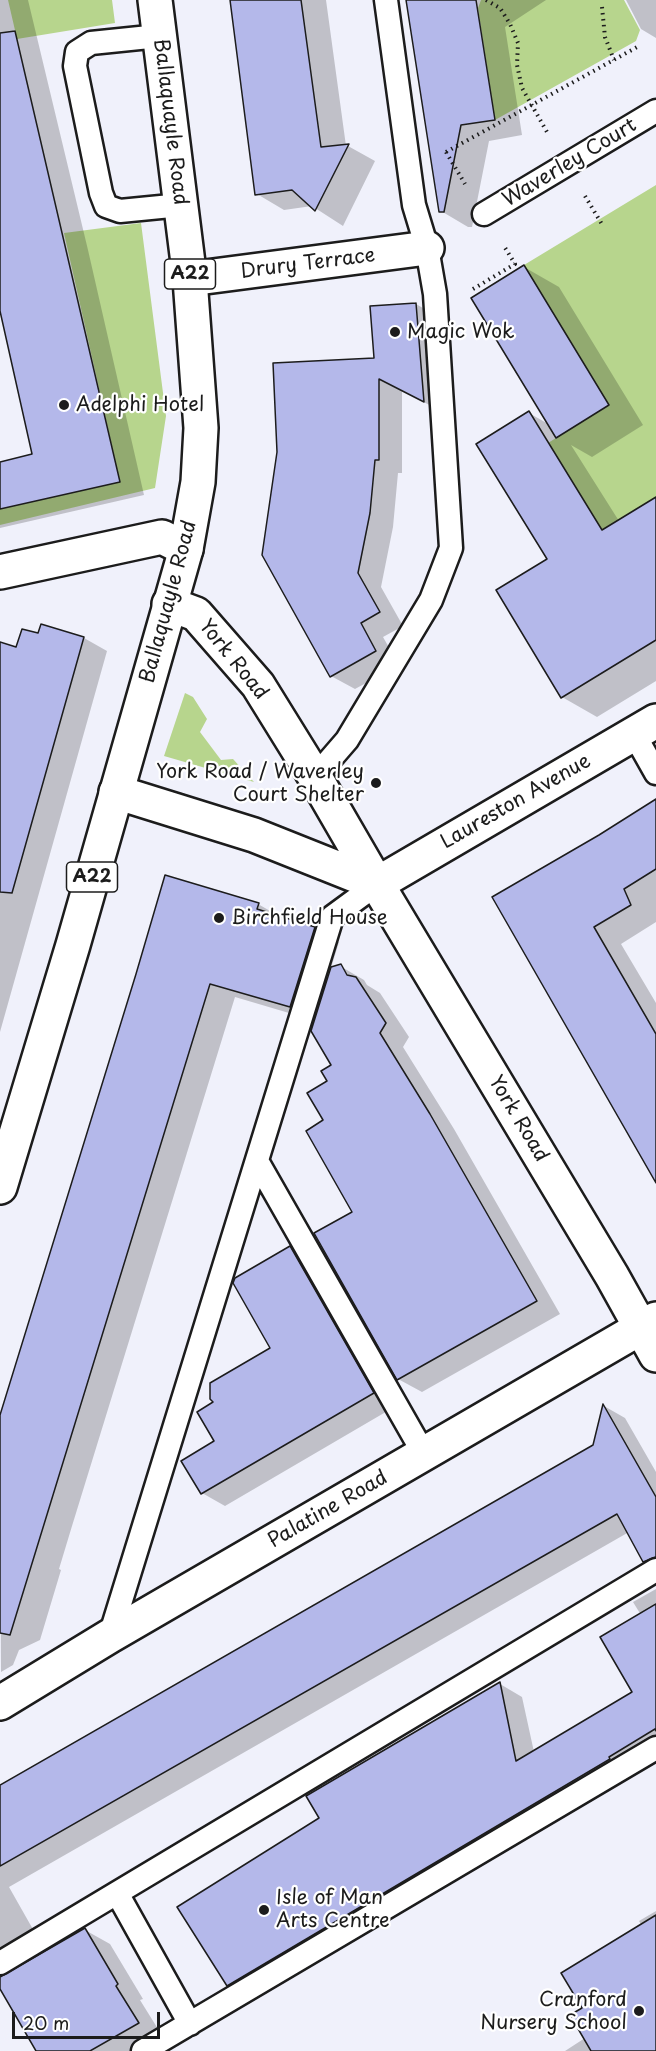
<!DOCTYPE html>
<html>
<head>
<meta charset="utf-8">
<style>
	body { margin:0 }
	#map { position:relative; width:656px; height:2051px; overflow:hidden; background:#f0f1fb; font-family:"Playpen Sans",sans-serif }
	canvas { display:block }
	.scale { position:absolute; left:12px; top:2012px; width:148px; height:27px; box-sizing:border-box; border:3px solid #1c1c1c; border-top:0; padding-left:8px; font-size:18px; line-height:21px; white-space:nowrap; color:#1c1c1c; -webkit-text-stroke:4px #fff; paint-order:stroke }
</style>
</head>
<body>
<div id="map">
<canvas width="656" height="2051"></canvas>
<div class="scale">20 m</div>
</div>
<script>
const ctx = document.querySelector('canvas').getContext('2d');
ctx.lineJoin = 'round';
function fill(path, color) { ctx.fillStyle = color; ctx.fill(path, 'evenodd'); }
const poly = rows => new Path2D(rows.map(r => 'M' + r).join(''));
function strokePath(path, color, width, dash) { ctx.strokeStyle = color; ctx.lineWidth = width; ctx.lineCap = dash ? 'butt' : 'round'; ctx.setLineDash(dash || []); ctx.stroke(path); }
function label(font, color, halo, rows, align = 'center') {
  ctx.font = font + ' "Playpen Sans",sans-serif'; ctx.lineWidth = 4.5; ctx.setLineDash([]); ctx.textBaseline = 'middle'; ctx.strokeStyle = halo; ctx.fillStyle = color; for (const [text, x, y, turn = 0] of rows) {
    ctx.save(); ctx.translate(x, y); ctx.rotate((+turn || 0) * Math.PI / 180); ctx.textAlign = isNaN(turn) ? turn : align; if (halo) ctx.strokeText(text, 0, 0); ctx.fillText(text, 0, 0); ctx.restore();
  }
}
const green = poly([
	[8,0,112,0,115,23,17,39],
	[481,0,624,0,640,30,636,41,495,120,478,8],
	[656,185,656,497,602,530,548,443,609,405,524,265],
	[141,223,166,416,155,488,0,525,0,509,120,482,64,233],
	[185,693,193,697,207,719,200,732,221,760,233,759,254,782,164,756]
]);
const shadow = poly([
	[0,0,28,0,88,250,144,495,0,528,0,463,34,455,0,306],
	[232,0,326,0,346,146,348,146,375,161,343,226,312,206,284,210,257,194],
	[408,0,546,0,505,27,522,135,489,141,472,227,468,227,441,211],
	[626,0,656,0,656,38,641,29],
	[524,267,559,287,643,425,592,457,571,445,619,521,656,499,656,681,597,717,562,697,549,560,529,413,550,425],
	[416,304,440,318,447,414,402,391,402,473,398,473,393,527,381,587,403,626,383,637,399,665,355,689,331,676,375,359],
	[42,626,84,638,107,651,0,1032,0,659,39,635],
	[656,802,656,922,621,944,656,1003,656,1180,494,897],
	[166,877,258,904,284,919,314,928,339,942,331,968,340,966,364,980,367,985,380,993,409,1037,403,1047,454,1129,560,1314,422,1392,398,1379,354,1212,325,1121,333,1066,316,1021,235,997,72,1526,59,1569,61,1570,40,1640,19,1650,13,1665,1,1672,0,1422],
	[290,1248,313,1261,396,1406,225,1506,202,1493,183,1461,216,1442,215,1403,272,1348],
	[604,1406,625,1418,656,1472,656,1567,645,1561,629,1532,9,1887,43,1947,10,1970,10,1975,85,1930,110,1944,143,1999,140,2000,163,2037,140,2051,38,2051,0,1986,0,1978,6,1976,0,1973,0,1786,595,1446],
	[656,1589,656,1754,251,1997,228,1984,321,1819,500,1684,522,1697,534,1752,634,1693,641,1615,633,1602],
	[656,1911,656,2051,565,2051,585,2038,584,2009,642,1926,639,1921]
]);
const building = poly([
	[230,0,301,0,321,147,349,144,315,211,292,190,255,195,230,0],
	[406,0,476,0,495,120,461,125,444,212,439,212,406,0],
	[15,31,120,482,0,509,0,462,32,454,0,311,0,33,15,31],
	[524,265,609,405,556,438,471,298,524,265],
	[416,303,424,402,379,379,379,460,375,460,370,513,358,573,380,612,361,623,376,651,330,677,262,555,277,452,273,363,374,358,370,306,416,303],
	[529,411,602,530,656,497,656,640,561,698,496,590,547,559,476,444,529,411],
	[41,624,84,637,12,893,0,892,0,642,16,647,22,629,38,633,41,624],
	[656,799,656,869,624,889,631,905,594,927,656,1034,656,1183,492,897,599,835,656,799],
	[165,875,259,903,257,909,315,927,290,1007,210,984,10,1635,0,1633,0,1415,136,974,165,875],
	[341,964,347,975,356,977,386,1023,380,1033,430,1114,537,1301,397,1380,314,1233,352,1212,306,1131,323,1120,307,1093,327,1081,321,1071,331,1065,311,1031,331,967,341,964],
	[290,1246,374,1393,201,1494,181,1461,214,1441,197,1412,213,1402,210,1399,210,1383,270,1348,233,1283,235,1278,290,1246],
	[603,1404,656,1497,656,1557,643,1562,617,1514,0,1866,0,1785,593,1445,603,1404],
	[656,1604,656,1731,655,1729,609,1757,610,1759,227,1986,177,1907,319,1818,306,1796,500,1682,516,1761,632,1692,600,1637,656,1604],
	[656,1915,656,2051,591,2051,570,2015,582,2008,561,1973,656,1915],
	[85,1928,118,1984,116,1986,139,2023,90,2051,36,2051,0,1989,0,1977,85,1928]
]);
const path = poly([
	[486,0,500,8,510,24,518,43,517,65,522,88,547,132],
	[602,7,605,37,614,60],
	[446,152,465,184],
	[446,152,639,46],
	[585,196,603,226],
	[473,289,515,264,504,246]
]);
const lane = poly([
	[159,36,91,43,77,52,75,66,101,193,106,206,120,211,181,205],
	[484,214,656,111],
	[634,734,656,773],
	[315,777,347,740,431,600,451,548,435,294,427,248,414,205,386,0],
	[257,1161,424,1454],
	[110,1636,332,917,377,884],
	[117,1893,190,2024],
	[0,1963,656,1570],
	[143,2051,656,1748]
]);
const street = poly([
	[190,279,427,248],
	[0,572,162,537,186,549],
	[377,884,656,721],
	[0,1703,110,1636,656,1319]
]);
const secondary = poly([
	[169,604,196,614,258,685,315,777,377,884,612,1276,656,1355],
	[116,792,254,835,377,884]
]);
const primary = poly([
	[0,1187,73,945,186,549,198,482,201,428,190,279,155,0]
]);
const markers = [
	[395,332,6,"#1c1c1c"],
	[64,405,6,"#1c1c1c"],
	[376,783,6,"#1c1c1c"],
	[219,918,6,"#1c1c1c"],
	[264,1910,6,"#1c1c1c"],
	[639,2011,6,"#1c1c1c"]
];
const shields = [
	[190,274,51],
	[92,877,51]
];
const shieldNames = [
	["A22",190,274],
	["A22",92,877]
];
const streetNames = [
	["Ballaquayle Road",170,122,83],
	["Waverley Court",570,163,-31],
	["Drury Terrace",308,264,-7],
	["Ballaquayle Road",169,602,-75],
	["York Road",233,660,51],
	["Laureston Avenue",516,802,-30],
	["York Road",518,1119,59],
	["Palatine Road",328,1510,-30]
];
const poiNames = [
	["Magic Wok",407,332],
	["Adelphi Hotel",76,405],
	["York Road / Waverley",364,772,"right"],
	["Court Shelter",364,795,"right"],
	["Birchfield House",231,918],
	["Isle of Man",276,1898],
	["Arts Centre",276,1921],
	["Cranford",627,2000,"right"],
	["Nursery School",627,2023,"right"]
];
fill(green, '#b7d58d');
fill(shadow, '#0003');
fill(building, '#b4b8ea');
strokePath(building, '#1c1c1c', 1.5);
strokePath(lane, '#1c1c1c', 27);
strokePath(street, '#1c1c1c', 38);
strokePath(secondary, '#1c1c1c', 38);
strokePath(primary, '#1c1c1c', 38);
strokePath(path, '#1c1c1c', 4, [1.5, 4.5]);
strokePath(lane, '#fff', 22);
strokePath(street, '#fff', 33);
strokePath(secondary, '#fff', 33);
strokePath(primary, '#fff', 33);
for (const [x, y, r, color] of markers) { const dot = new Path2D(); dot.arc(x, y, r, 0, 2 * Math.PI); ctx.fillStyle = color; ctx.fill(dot); strokePath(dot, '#fff', 2); }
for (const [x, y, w] of shields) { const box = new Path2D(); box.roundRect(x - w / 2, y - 15, w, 30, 4.5); ctx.fillStyle = '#fff'; ctx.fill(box); strokePath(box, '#1c1c1c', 1.5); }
label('bold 18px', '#1c1c1c', null, shieldNames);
label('20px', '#1c1c1c', '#fff', streetNames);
label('20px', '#1c1c1c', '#fff', poiNames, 'left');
</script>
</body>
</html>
